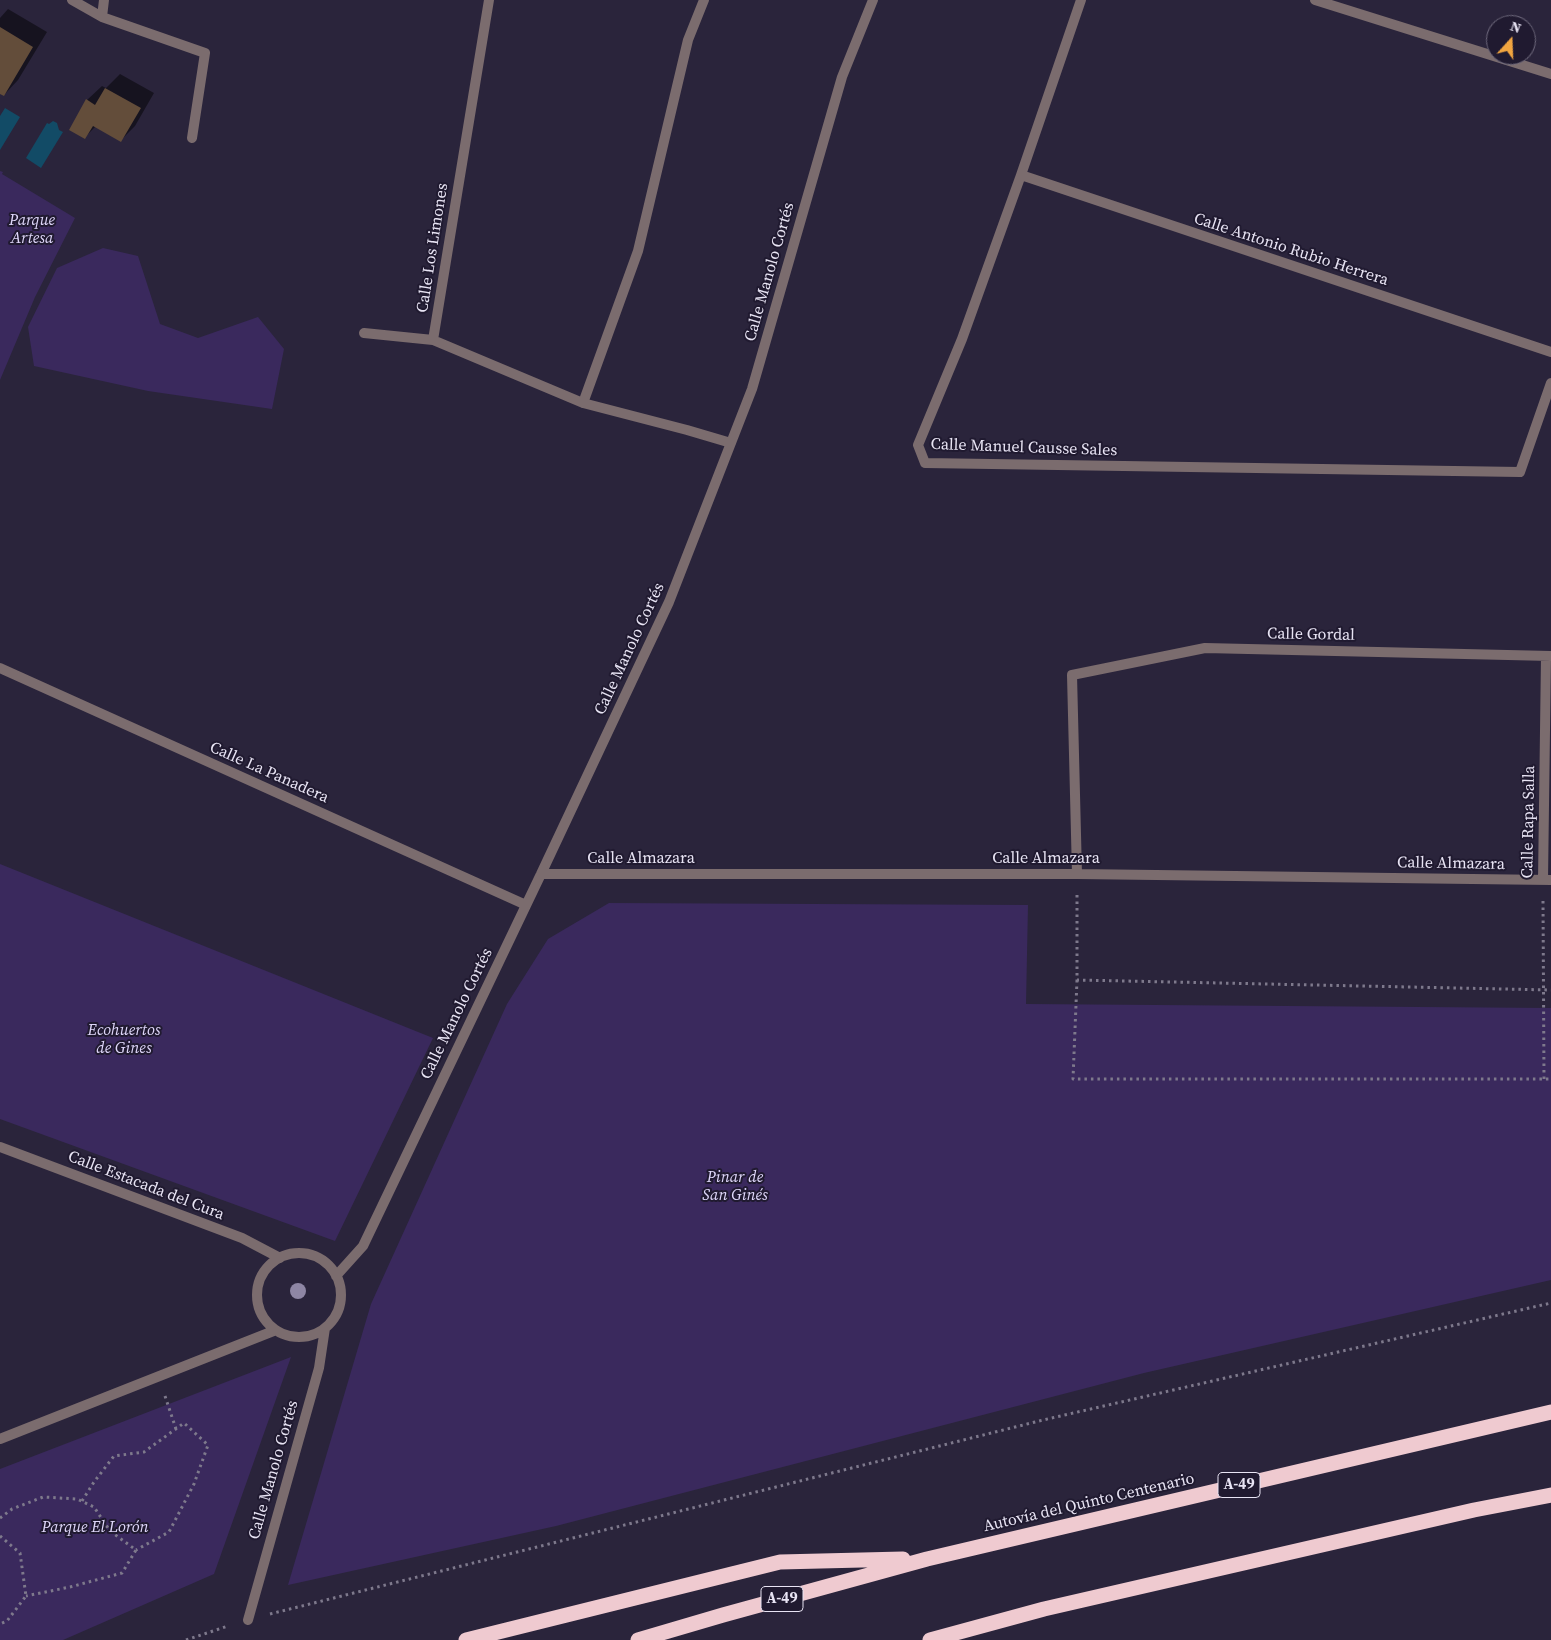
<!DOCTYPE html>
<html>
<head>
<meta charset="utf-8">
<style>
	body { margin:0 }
	#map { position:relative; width:1551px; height:1640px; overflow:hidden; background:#2a243b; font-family:"Source Serif 4",serif }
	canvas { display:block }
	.north { position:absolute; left:1486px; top:15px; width:50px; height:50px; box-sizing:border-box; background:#201a30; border:1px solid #706b7e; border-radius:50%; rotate:20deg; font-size:14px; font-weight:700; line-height:20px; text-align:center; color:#e8e4f4 }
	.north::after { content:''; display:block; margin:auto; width:18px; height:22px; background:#f1a540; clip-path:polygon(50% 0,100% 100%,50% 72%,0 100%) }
</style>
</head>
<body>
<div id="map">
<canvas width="1551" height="1640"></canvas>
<div class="north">N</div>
</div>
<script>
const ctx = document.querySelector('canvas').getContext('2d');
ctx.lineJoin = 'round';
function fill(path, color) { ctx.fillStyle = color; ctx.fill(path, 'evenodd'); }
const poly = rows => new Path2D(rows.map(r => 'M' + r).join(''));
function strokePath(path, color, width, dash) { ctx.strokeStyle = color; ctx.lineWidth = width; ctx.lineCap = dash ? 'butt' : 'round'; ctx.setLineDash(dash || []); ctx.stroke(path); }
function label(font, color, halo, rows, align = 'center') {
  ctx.font = font + ' "Source Serif 4",serif'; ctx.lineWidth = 4; ctx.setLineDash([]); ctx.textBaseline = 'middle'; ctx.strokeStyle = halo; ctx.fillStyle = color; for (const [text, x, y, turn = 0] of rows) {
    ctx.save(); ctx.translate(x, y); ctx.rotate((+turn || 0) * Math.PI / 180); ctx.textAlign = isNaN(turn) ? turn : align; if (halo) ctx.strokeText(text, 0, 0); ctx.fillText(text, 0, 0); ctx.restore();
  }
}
const green = poly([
	[0,171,3,172,2,174,75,218,35,297,0,380],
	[103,248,138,256,160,324,198,338,258,317,284,349,272,409,148,391,34,366,28,327,57,268],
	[0,864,433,1038,335,1241,0,1119],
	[609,903,1028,905,1026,1004,1551,1008,1551,1280,1144,1373,556,1526,288,1585,371,1304,507,1004,548,939],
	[291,1357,214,1574,63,1640,0,1640,0,1469]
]);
const water = poly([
	[5,108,20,117,0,150,0,116],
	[53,121,57,123,59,130,63,132,41,168,26,158,47,123,49,124]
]);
const shadow = poly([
	[8,9,47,32,18,80,4,95,0,92,0,18],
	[120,74,154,93,135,126,121,140,96,126,85,137,87,100,102,86,106,88]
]);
const building = poly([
	[0,27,33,47,4,96,0,94],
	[105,88,141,108,121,142,93,126,85,139,69,130,86,99,95,105]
]);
const path = poly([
	[1077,895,1077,980,1551,990],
	[1543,901,1544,1079],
	[1077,980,1073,1079,1551,1079],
	[165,1396,176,1429],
	[82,1501,94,1482,114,1456,144,1452,184,1423,208,1445,194,1484,169,1532,136,1550],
	[0,1518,12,1509,43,1497,77,1499,94,1507,110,1531,136,1550,122,1573,70,1587,26,1596],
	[0,1536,20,1553,26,1596,7,1621,0,1624],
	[270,1614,1043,1420,1551,1303],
	[186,1640,228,1626]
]);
const minor = poly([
	[72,0,102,17,205,53,192,138],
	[1081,0,1021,175,962,339,918,445,925,463,1520,472,1551,383],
	[1315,0,1551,74],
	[102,17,104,0],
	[1021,175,1551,352],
	[364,333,433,340,583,403,687,430,731,443],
	[433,340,489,0],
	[583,403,638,251,688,40,704,0],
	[0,668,526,905],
	[541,874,1077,874,1551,880],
	[1077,874,1072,675,1205,648,1551,656],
	[1543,880,1546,656],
	[0,1147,242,1238,280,1258],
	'257 1295a42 42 0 1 1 84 0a42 42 0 1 1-84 0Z',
	[336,1276,363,1246,541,874,669,602,752,389,842,77,873,0],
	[0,1439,276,1330],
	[248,1620,319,1368,325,1328]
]);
const motorway = poly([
	[466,1640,780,1562,903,1559],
	[638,1640,723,1615,927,1559,1551,1412],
	[930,1640,1044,1609,1474,1510,1551,1495]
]);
const trees = [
	[298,1291]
];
const shields = [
	[1239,1485,42],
	[782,1599,42]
];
const shieldNames = [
	["A-49",1239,1485],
	["A-49",782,1599]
];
const parkNames = [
	["Parque",32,221],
	["Artesa",32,239],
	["Ecohuertos",124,1031],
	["de Gines",124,1049],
	["Pinar de",735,1178],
	["San Ginés",735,1196],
	["Parque El Lorón",95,1528]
];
const streetNames = [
	["Calle Los Limones",433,248,-81],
	["Calle Antonio Rubio Herrera",1291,250,18],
	["Calle Manolo Cortés",770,272,-74],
	["Calle Manuel Causse Sales",1024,448,2],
	["Calle Gordal",1311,635,1],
	["Calle Manolo Cortés",630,649,-65],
	["Calle La Panadera",269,773,24],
	["Calle Rapa Salla",1529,822,-89],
	["Calle Almazara",641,859],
	["Calle Almazara",1046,859],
	["Calle Almazara",1451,864,1],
	["Calle Manolo Cortés",457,1014,-64],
	["Calle Estacada del Cura",146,1186,21],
	["Calle Manolo Cortés",274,1470,-74],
	["Autovía del Quinto Centenario",1089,1503,-13]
];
fill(green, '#3a295d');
fill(water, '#124b66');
fill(shadow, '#0007');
fill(building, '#634d3a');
strokePath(path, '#7e798c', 3, [2.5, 4]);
strokePath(minor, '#7b6c6e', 10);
strokePath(motorway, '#efcad0', 15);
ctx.fillStyle = '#8e86a4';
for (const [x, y] of trees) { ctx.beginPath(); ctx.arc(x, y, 8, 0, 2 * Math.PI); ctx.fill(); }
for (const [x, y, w] of shields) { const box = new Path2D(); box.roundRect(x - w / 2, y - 12.5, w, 25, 4); ctx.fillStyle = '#201a30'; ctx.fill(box); strokePath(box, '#e8e4f4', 1); }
label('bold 15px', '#e8e4f4', null, shieldNames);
label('italic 16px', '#dfd7fa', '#201a30', parkNames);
label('16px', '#e8e4f4', '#201a30', streetNames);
</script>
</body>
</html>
